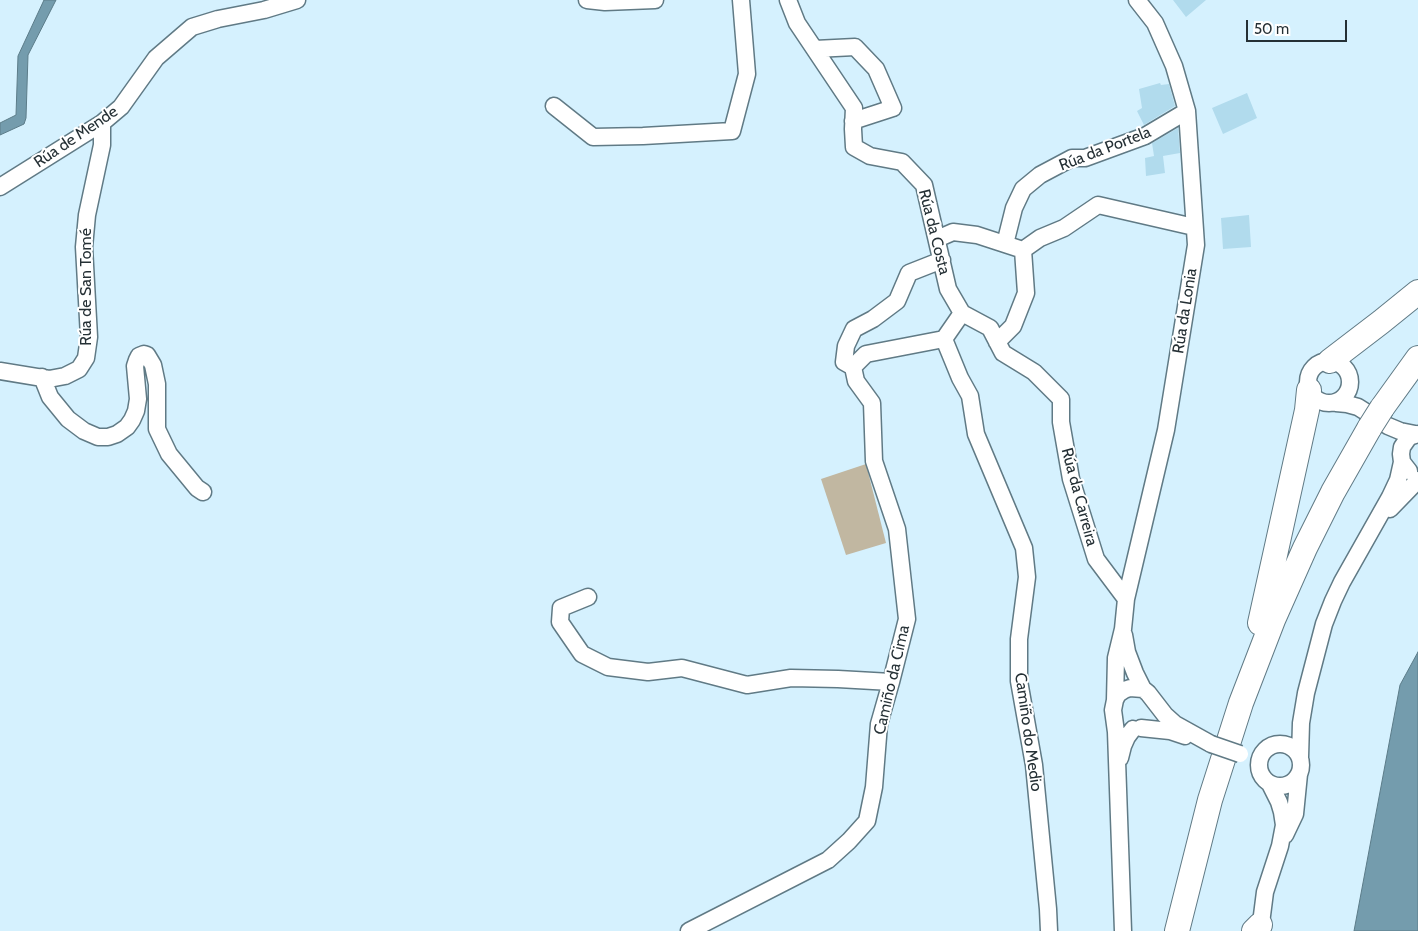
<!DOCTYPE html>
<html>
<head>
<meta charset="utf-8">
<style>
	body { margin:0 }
	#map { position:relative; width:1418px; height:931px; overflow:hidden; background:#d5f1fe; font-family:Cabin,sans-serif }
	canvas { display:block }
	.scale { position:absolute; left:1246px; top:20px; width:101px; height:22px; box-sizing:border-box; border:2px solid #253035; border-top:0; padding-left:6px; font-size:15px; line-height:18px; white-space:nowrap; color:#253035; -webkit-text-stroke:4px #fff; paint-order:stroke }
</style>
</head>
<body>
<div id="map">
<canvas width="1418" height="931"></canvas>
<div class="scale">50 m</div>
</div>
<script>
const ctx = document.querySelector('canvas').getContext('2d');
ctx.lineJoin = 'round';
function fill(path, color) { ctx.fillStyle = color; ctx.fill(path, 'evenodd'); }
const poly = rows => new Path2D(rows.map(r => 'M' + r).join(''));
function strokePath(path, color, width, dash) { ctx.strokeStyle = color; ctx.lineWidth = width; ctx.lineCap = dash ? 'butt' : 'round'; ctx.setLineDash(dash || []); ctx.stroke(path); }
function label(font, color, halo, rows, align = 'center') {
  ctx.font = font + ' Cabin,sans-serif'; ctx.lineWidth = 4; ctx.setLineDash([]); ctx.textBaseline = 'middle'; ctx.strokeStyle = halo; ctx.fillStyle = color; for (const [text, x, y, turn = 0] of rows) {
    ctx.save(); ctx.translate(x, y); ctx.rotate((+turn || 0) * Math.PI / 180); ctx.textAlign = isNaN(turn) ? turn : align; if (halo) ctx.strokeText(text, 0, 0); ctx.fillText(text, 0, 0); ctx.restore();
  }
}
const green = poly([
	[866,464,886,543,846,555,821,479]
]);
const water = poly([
	[44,0,56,0,28,55,26,118,24,124,0,135,0,123,16,115,18,56,44,0],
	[1418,652,1418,931,1354,931,1400,685,1418,652]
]);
const building = poly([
	[1173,0,1206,0,1186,17],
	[1160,83,1161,85,1169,84,1175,106,1144,125,1137,111,1142,108,1139,89],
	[1247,93,1257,118,1223,134,1212,108],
	[1178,128,1180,153,1163,156,1165,173,1146,176,1145,158,1154,156,1152,143],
	[1249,215,1251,247,1223,249,1221,218]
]);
const minor = poly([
	[587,0,605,2,655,0],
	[788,0,797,23,854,108,853,129,854,147,870,156,902,162,924,185,948,289,962,313],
	[815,49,855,47,876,69,893,108,853,121],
	[554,106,593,137,643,136,732,131,747,74,741,0],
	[0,187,102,123,121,107,156,58,192,27,218,19,264,10,297,0],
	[937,239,953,232,977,235,1023,250,1040,238,1064,228,1098,205,1194,227],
	[1005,244,1014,208,1023,189,1040,175,1072,158,1085,158,1145,136,1187,111],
	[962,313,990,328,1003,353,1034,372,1061,399,1061,422,1071,479,1096,559,1126,599],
	[944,339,960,378,970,396,976,434,1024,548,1027,577,1019,639,1019,681,1034,765,1048,909,1049,931],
	[997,342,1013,326,1026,293,1023,250],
	'1308 382a21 21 0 1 1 42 0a21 21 0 1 1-42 0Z',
	[853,367,844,362,846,346,854,329,873,319,897,301,909,273,942,260],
	[853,367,866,354,944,339,962,313],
	[0,371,49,379,65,376,79,369,86,358,89,337,84,247,87,215,102,145,102,123],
	[42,377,50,397,68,419,84,431,98,437,108,437,117,434,127,427,132,420,136,411,138,399,135,366,137,360,139,356,144,354,147,355,153,365,157,384,157,429,169,454,197,488,203,492],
	[1336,403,1347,404,1358,407,1388,426,1400,431,1415,434],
	[1409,471,1402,462,1401,454,1402,447,1409,437,1418,434],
	[1390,509,1418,480],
	[588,597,561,608,560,622,582,654,608,667,648,672,682,668,747,685,791,678,838,679,891,682],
	[1124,635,1127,652,1135,673,1143,689],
	[1115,700,1116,658,1123,629,1126,599,1166,430,1196,245,1187,111,1174,66,1155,23,1137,0],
	[1141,728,1170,731,1185,736],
	'1259 765a21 21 0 1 1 42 0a21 21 0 1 1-42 0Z',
	[1300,757,1301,723,1306,693,1324,624,1333,601,1342,582,1390,497,1398,480,1402,462],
	[1120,758,1123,746,1127,737,1133,729],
	[1285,835,1295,814,1299,774],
	[689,931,828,860,849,841,867,821,874,787,879,724,891,682,907,619,897,529,874,461,872,403,856,381,853,367],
	[1123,931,1116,732,1113,710,1115,700,1118,694,1124,690,1130,688,1143,689,1148,693,1165,715,1175,724,1211,744],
	[1260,931,1265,892,1280,846,1284,825,1282,812,1279,802,1270,784]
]);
const highway = poly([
	[1330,361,1381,322,1418,292],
	[1382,408,1418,358],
	[1260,623,1307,410,1309,390],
	[1177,931,1210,800,1241,703,1273,620,1305,548,1333,492,1370,427],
	[1254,931,1260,925]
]);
const minorBridge = poly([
	[1211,744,1240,754]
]);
const highwayBridge = poly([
	[1370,427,1382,408]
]);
const streetNames = [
	["Rúa de Mende",76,137,-34],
	["Rúa da Portela",1105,149,-21],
	["Rúa da Costa",934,232,76],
	["Rúa de San Tomé",86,287,-90],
	["Rúa da Lonia",1185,311,-81],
	["Rúa da Carreira",1079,497,75],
	["Camiño da Cima",892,680,-77],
	["Camiño do Medio",1028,732,82]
];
fill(green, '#c1b7a1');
fill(water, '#749cad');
strokePath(water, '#5c7c89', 1);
fill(building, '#b1dbed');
strokePath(minor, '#607a85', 19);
strokePath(highway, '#607a85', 26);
strokePath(minor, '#fff', 16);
strokePath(highway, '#fff', 24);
strokePath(minorBridge, '#607a85', 19, []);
strokePath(highwayBridge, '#607a85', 26, []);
strokePath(minorBridge, '#fff', 16);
strokePath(highwayBridge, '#fff', 24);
label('16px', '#253035', '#fff', streetNames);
</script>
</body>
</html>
